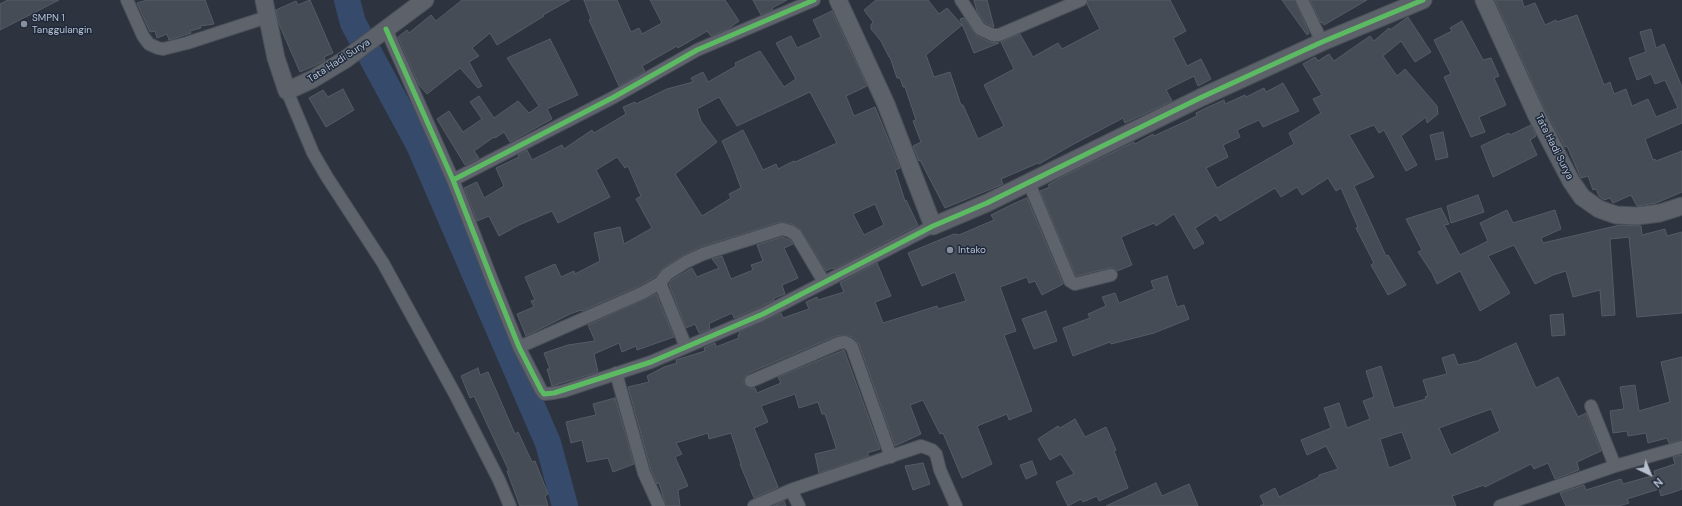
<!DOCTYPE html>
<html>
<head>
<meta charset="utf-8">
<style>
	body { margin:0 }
	#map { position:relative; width:1682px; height:506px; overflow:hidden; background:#2d343f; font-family:"DM Sans",sans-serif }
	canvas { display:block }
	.north { position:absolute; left:1630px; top:454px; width:40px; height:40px; -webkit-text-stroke:3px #1e2a3c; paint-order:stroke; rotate:137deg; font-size:11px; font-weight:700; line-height:16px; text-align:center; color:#b8c0cf }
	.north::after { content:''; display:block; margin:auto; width:14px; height:18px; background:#b8c0cf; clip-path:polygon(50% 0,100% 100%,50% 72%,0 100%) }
</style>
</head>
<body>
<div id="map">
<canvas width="1682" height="506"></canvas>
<div class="north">N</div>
</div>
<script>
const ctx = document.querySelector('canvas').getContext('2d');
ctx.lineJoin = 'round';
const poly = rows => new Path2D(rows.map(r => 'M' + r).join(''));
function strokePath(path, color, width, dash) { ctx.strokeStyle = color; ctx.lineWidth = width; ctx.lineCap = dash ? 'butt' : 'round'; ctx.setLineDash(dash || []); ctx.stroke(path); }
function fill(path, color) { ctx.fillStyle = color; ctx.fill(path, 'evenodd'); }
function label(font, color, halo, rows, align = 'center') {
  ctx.font = font + ' "DM Sans",sans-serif'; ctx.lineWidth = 3; ctx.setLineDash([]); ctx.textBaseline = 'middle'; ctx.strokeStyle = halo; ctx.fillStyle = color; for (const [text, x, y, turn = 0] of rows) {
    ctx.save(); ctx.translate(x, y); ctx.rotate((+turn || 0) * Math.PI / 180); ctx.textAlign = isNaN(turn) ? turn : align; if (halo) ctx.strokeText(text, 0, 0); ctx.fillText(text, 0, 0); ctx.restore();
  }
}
const river = poly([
	[347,0,353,23,419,145,548,443,565,506]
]);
const building = poly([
	[8,0,59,0,0,30,0,4,8,0],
	[147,0,205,0,214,24,200,26,201,28,190,31,191,33,169,40,167,34,157,38,155,31,150,32,137,3,147,0],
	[310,0,333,53,324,57,325,60,316,65,300,72,279,24,276,10,296,1,298,5,310,0],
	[462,0,570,0,543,15,544,16,497,45,490,33,472,48,479,56,469,62,482,86,478,88,460,68,427,94,419,85,398,37,407,30,409,33,431,15,436,21,462,0],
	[584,0,617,0,631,32,639,28,642,34,662,23,650,0,725,0,739,21,728,29,711,36,707,31,678,48,677,46,642,66,645,71,619,86,589,20,591,19,584,0],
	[753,0,787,0,772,8,773,10,761,15,753,0],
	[876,0,928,0,939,14,947,8,962,25,926,55,934,77,950,72,961,105,963,105,978,139,1004,126,984,85,1014,69,1001,42,1020,34,1033,57,1058,43,1062,49,1100,29,1087,4,1088,0,1170,0,1186,31,1173,38,1187,66,1201,59,1211,79,1198,86,1194,76,1166,90,1172,101,1125,123,1123,118,1070,146,1039,164,1038,163,1001,179,1003,184,945,208,920,160,919,161,913,146,921,142,913,121,916,120,905,87,903,87,900,78,897,78,890,57,889,57,881,41,871,29,871,25,873,22,864,10,876,0],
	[974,0,987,0,994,27,985,23,977,11,974,0],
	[1282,0,1295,0,1309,33,1307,35,1282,0],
	[1310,0,1367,0,1324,25,1322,22,1321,23,1310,0],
	[1495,0,1522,0,1524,7,1535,3,1545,25,1556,20,1557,22,1577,15,1604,85,1610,82,1614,94,1626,89,1632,106,1648,99,1656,117,1678,108,1665,80,1655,84,1651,74,1637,80,1629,58,1646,52,1640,32,1651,29,1656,48,1664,44,1682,87,1682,123,1645,139,1653,160,1655,159,1656,161,1682,151,1682,192,1656,203,1637,206,1631,195,1613,203,1610,198,1604,200,1599,196,1596,189,1593,190,1588,176,1581,178,1580,176,1567,146,1565,147,1545,110,1495,0],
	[832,11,867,86,846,96,854,116,875,107,900,168,895,170,905,201,906,200,918,225,834,269,832,268,826,271,800,229,792,224,780,222,700,247,682,256,663,268,655,277,639,286,582,311,581,310,570,314,526,336,517,314,534,307,531,301,535,300,525,277,555,264,561,277,574,271,575,274,600,261,594,233,620,227,624,244,652,228,636,199,641,196,628,166,625,168,617,157,596,170,610,197,558,223,552,211,519,225,499,236,489,216,477,221,464,188,477,182,484,198,504,186,496,168,519,157,518,155,527,150,532,160,562,145,564,149,592,130,594,133,626,114,623,107,635,102,636,104,667,89,693,82,691,78,703,72,708,82,736,66,735,63,760,51,784,87,796,79,776,43,791,36,797,48,821,37,813,20,832,11],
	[810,92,837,143,795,162,794,161,778,169,776,164,763,170,743,130,722,141,731,161,741,188,729,194,731,198,702,216,675,174,717,142,701,121,697,109,719,97,737,126,810,92],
	[875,204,884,225,864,235,853,214,875,204],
	[1408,17,1431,52,1415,62,1401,41,1383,56,1397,76,1405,69,1437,106,1438,114,1427,123,1426,117,1401,136,1417,165,1406,171,1384,130,1379,133,1374,125,1349,135,1374,177,1354,186,1386,256,1388,255,1406,285,1388,295,1371,265,1374,263,1356,228,1358,227,1341,188,1336,191,1328,178,1302,195,1297,187,1281,197,1275,188,1220,221,1216,215,1195,228,1204,243,1194,249,1174,214,1156,226,1154,223,1121,237,1132,265,1117,271,1113,268,1109,268,1076,276,1040,191,1050,187,1048,185,1064,176,1134,142,1135,144,1153,134,1154,136,1197,116,1196,113,1206,108,1224,100,1225,104,1245,95,1246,97,1264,88,1266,92,1283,83,1299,111,1263,127,1259,120,1237,130,1240,137,1223,145,1228,157,1206,168,1217,188,1294,144,1289,133,1321,113,1313,99,1322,95,1303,64,1315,57,1318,61,1329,54,1334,61,1370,36,1374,41,1389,28,1390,30,1408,17],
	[964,18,977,36,990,42,999,43,974,53,960,19,964,18],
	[1462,21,1483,60,1491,58,1499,76,1494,78,1506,105,1479,117,1485,132,1471,137,1444,77,1451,74,1434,40,1452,31,1450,28,1462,21],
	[550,39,578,95,547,109,552,119,510,142,504,132,495,138,494,137,474,151,479,158,465,165,437,119,449,111,463,132,482,119,470,102,479,96,494,118,518,101,529,113,539,106,507,58,550,39],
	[343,89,354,110,326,127,309,98,323,90,328,97,343,89],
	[1531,125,1536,136,1530,140,1537,155,1493,177,1481,146,1509,133,1510,135,1531,125],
	[1443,132,1448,157,1436,160,1430,135,1443,132],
	[1478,195,1484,212,1451,223,1447,206,1478,195],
	[1027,198,1063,284,1042,295,1035,281,1029,283,1027,277,1000,287,1016,331,1004,335,1032,411,1009,420,1007,414,977,426,992,464,962,478,943,433,940,434,923,400,910,405,921,434,895,446,859,344,853,337,844,335,836,336,749,373,745,377,744,384,750,388,755,388,757,393,781,383,778,377,844,350,880,449,867,453,869,456,819,473,815,454,836,449,836,447,825,414,822,414,818,402,799,408,795,394,761,406,768,422,754,428,778,487,754,498,740,464,741,464,731,433,709,439,708,433,676,443,682,454,675,457,688,486,678,490,680,506,666,506,659,483,657,484,651,470,628,387,649,382,647,376,664,367,677,363,676,360,705,351,704,348,715,343,716,347,739,338,738,335,740,334,739,332,781,313,783,318,809,309,806,302,817,297,818,300,844,292,840,283,877,263,891,296,875,302,883,323,937,306,938,309,966,301,955,272,922,286,908,253,954,234,959,235,994,220,991,215,1015,203,1027,198],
	[1441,208,1449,224,1444,225,1460,255,1488,241,1480,223,1507,210,1513,223,1555,210,1561,229,1541,238,1543,243,1620,225,1641,226,1642,235,1665,229,1667,236,1682,232,1682,313,1637,317,1629,237,1610,239,1615,315,1602,316,1600,290,1573,297,1566,271,1553,275,1535,284,1514,245,1488,256,1510,293,1480,311,1460,271,1437,284,1432,273,1418,252,1422,250,1406,219,1441,208],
	[782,237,790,240,793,244,784,248,798,278,782,285,785,294,774,298,774,300,760,307,734,318,732,313,710,323,709,324,710,329,699,333,695,324,686,328,669,284,672,280,692,268,697,277,719,268,712,259,722,256,731,279,753,270,751,265,763,261,757,245,782,237],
	[1167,276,1177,307,1184,305,1189,319,1154,333,1111,344,1110,342,1073,356,1063,328,1090,318,1088,314,1106,306,1102,297,1115,293,1119,303,1154,289,1151,281,1167,276],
	[656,294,674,337,637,350,636,346,622,352,619,343,594,354,598,372,552,386,547,369,550,369,544,353,568,345,595,341,588,325,656,294],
	[1046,311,1057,341,1034,349,1022,319,1046,311],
	[1563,314,1565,335,1552,336,1550,315,1563,314],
	[1516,343,1536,388,1558,377,1578,417,1586,413,1601,451,1577,462,1579,470,1555,479,1548,463,1534,469,1531,464,1485,487,1484,485,1452,496,1456,506,1260,506,1264,504,1260,496,1275,488,1279,497,1319,477,1319,475,1338,469,1326,446,1307,455,1301,440,1331,428,1324,408,1339,403,1347,428,1370,419,1363,401,1374,397,1366,371,1381,366,1394,408,1426,399,1425,397,1428,396,1423,380,1447,374,1442,358,1454,354,1458,365,1477,361,1516,343],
	[1491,409,1500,431,1451,455,1439,428,1491,409],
	[1402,432,1412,459,1389,468,1380,439,1402,432],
	[1682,357,1682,440,1669,443,1667,438,1648,443,1646,433,1628,436,1627,431,1613,433,1610,411,1624,409,1620,387,1635,385,1639,411,1670,402,1661,362,1682,357],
	[478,368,480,375,488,372,515,434,518,432,532,462,535,461,548,494,545,496,548,506,520,506,507,471,509,471,474,396,470,398,461,376,478,368],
	[615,398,634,464,613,472,608,458,587,462,582,440,571,443,566,422,596,415,593,404,615,398],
	[1075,419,1085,437,1106,427,1116,450,1114,451,1128,488,1099,501,1097,496,1083,502,1081,499,1068,506,1056,482,1074,474,1061,454,1050,460,1038,439,1058,426,1060,428,1075,419],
	[1682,455,1682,489,1677,491,1661,496,1659,489,1627,499,1629,503,1619,506,1566,506,1560,493,1584,485,1586,490,1621,479,1623,484,1655,475,1654,471,1675,464,1673,457,1682,455],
	[1032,461,1037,474,1026,479,1020,465,1032,461],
	[923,463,930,484,913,490,905,466,923,463],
	[1156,483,1162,496,1189,484,1198,506,1106,506,1156,483],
	[784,501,786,506,773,506,784,501]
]);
const street = poly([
	[127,0,143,36,149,44,158,48,163,49,187,43,267,17],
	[961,0,980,29,993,35,999,35,1081,0],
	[1302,0,1322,42],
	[386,29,453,180,492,280,519,347,541,390,544,394,554,393,564,391,651,362,763,314,933,226],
	[287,91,313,153,327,177,383,263,456,396,499,480,510,506],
	[453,180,614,97,697,50,814,0],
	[1029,183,1070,281,1075,284,1111,275],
	[660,283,667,274,686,262,703,254,782,229,790,231,796,235,824,282],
	[519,347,642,293,660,283,686,347],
	[616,373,644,473,659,506],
	[751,381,839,343,845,342,849,344,852,347,891,457],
	[1591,406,1615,466],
	[791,490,799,506],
	[754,506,791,490,921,446,932,450,936,454,940,470,956,506],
	[1500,506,1615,466,1682,447]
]);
const secondary = poly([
	[264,0,276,58,287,91,313,79,346,59,425,0],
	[838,0,886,104,933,226,987,203,1202,97,1322,42,1423,0],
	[1484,0,1536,114,1571,181,1582,197,1599,209,1616,215,1637,216,1660,213,1682,206]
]);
const cycleway = poly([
	[386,29,453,180,492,280,519,347,541,390,544,394,554,393,651,362,763,314,933,226,987,203,1202,97,1322,42,1423,0],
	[453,180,614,97,697,50,814,0]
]);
const markers = [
	[24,24,4,"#878f9d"],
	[950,250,4,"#878f9d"]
];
const poiNames = [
	["SMPN 1",32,18],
	["Tanggulangin",32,30],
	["Intako",958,250]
];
const streetNames = [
	["Tata Hadi Surya",339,61,-33],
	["Tata Hadi Surya",1554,147,63]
];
strokePath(river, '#364b6b', 26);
fill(building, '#464c56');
strokePath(building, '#555c66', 1);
strokePath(street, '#4a4f57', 14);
strokePath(secondary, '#4a4f57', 19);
strokePath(street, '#5e636c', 12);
strokePath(secondary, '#5c616a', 17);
strokePath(cycleway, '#5cba63', 5);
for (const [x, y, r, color] of markers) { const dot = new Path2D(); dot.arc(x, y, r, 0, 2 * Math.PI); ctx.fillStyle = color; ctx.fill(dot); strokePath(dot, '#1e2a3c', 1.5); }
label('10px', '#b8c0cf', '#1e2a3c', poiNames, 'left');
label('10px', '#b8c0cf', '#1e2a3c', streetNames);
</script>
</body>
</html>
